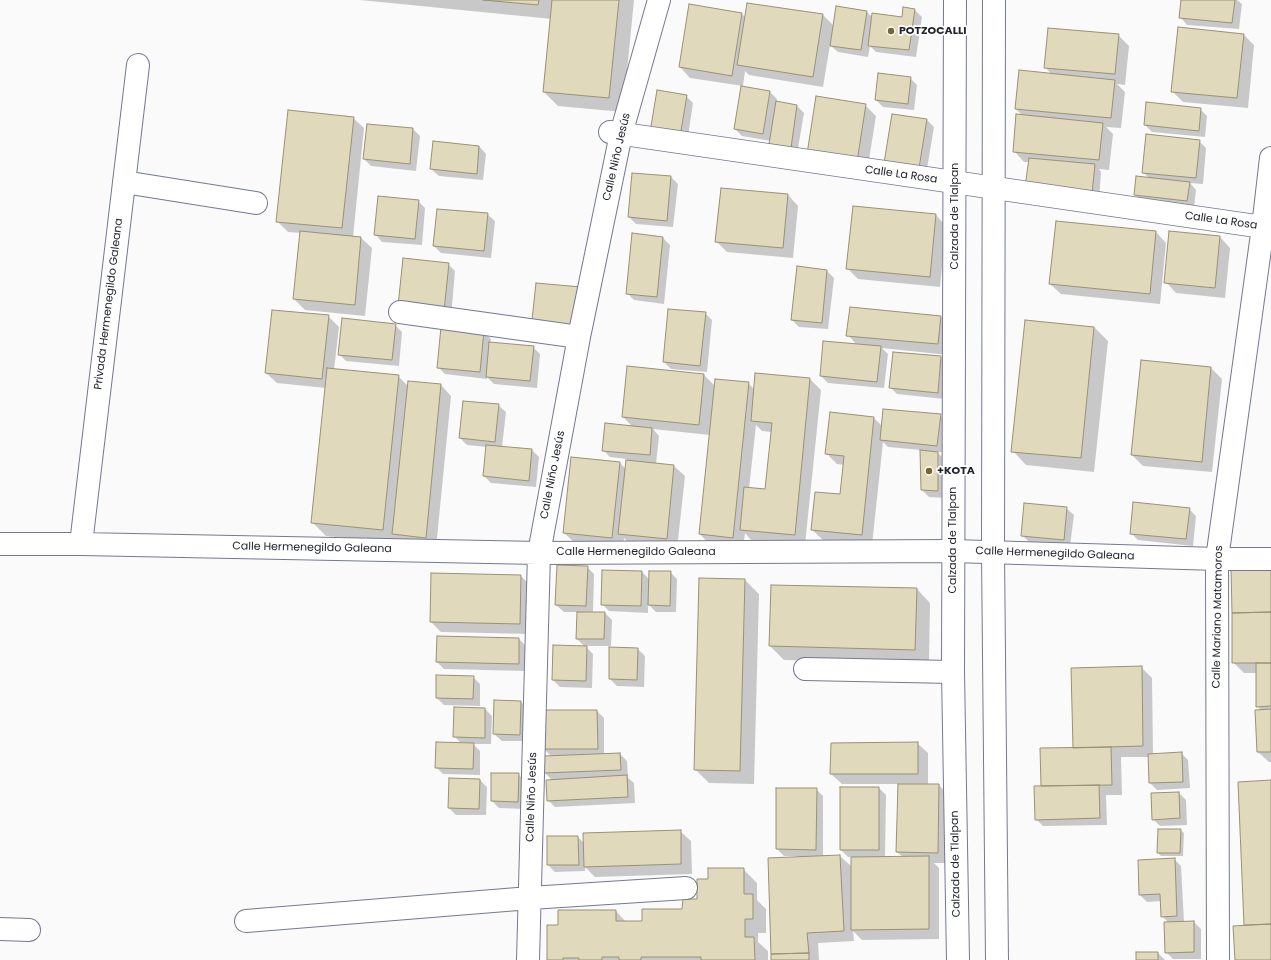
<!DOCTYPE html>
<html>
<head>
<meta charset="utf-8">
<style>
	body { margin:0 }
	canvas { display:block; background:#fafafa }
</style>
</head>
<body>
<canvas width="1271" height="960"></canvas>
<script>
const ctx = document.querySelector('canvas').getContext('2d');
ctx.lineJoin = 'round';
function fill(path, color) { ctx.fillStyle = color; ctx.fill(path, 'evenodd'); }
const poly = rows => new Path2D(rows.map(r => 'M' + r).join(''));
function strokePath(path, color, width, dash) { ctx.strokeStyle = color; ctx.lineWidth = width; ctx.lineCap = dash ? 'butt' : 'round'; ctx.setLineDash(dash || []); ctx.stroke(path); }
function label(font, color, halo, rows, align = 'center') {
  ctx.font = font + ' Poppins,sans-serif'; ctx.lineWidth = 3.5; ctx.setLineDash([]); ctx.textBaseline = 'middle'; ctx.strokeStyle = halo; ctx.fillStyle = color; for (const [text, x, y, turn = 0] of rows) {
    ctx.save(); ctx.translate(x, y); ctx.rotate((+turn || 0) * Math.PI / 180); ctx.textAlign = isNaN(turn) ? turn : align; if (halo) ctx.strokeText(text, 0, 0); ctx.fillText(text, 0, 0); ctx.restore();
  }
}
const shadow = poly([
	[360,0,634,0,623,112,558,106,544,92,552,19],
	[1182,0,1237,0,1242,4,1239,29,1187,25,1180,17],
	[836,7,867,12,873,18,903,19,915,10,922,17,916,57,876,52,870,46,868,57,838,52,830,45,823,87,749,75,745,71,743,86,690,78,680,67,742,14,746,18,823,15,834,26],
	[1118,35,1129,46,1125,85,1117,84,1125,92,1121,128,1106,127,1113,134,1109,170,1099,169,1101,172,1099,200,1029,162,1024,162,1014,151,1023,116,1016,109,1052,75,1045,67],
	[1244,35,1254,45,1248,108,1183,102,1172,91],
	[910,78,917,85,914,110,883,107,876,100],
	[770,92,777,99,776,102,797,106,804,113,797,154,771,141,742,136,735,129],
	[686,96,693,103,687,143,658,139],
	[865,105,876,116,867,172,819,164],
	[1200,109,1207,116,1205,137,1152,132,1145,125],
	[353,118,364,128,353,237,361,238,372,248,365,316,305,310,294,299,301,233,288,232,277,221],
	[927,120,934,127,926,175,893,169],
	[413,129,420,136,416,171,371,166,364,159],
	[1199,141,1206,148,1203,184,1190,183,1196,190,1194,207,1142,202,1135,195,1150,179,1143,172],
	[434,142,479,146,486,154,483,180,439,176,431,169],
	[633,174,671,177,678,184,673,227,636,224,629,217],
	[788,195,798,206,793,258,727,252,716,241],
	[418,201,425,208,422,245,382,242,375,234],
	[487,214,495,221,491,258,441,253,434,246],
	[936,215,946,226,940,287,858,279,847,268],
	[1156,232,1166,243,1160,304,1061,294,1050,284],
	[633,235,663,238,670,245,664,304,634,300,627,293],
	[1220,237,1230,248,1225,298,1176,293,1166,282],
	[448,264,455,271,451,317,399,306],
	[827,271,834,278,828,329,799,327,792,320],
	[705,313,712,320,707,372,671,369,664,362],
	[328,316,339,327,334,370,398,376,408,386,441,385,451,396,436,548,404,545,397,538,396,543,326,536,312,522,326,388,277,383,266,373],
	[941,317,951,328,948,355,882,348,888,354,884,388,828,383,821,376,857,345,848,335],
	[395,325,402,332,399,366,346,361,339,354],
	[1094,327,1108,341,1094,472,1026,465,1013,451],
	[484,332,491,339,490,343,533,347,540,354,537,388,494,384,487,377,487,379,445,374,438,367],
	[894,353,941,357,948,364,944,399,897,394,890,387],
	[1141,361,1211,368,1222,379,1212,472,1143,466,1132,455],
	[628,367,704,375,715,386,748,383,755,390,756,374,810,379,821,390,805,545,751,540,745,533,743,548,710,545,700,534,710,435,653,429,659,436,656,464,674,466,685,476,677,549,630,544,624,538,623,548,575,543,564,533,620,463,626,469,627,459,610,457,603,450,633,427,623,417],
	[756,425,762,431,772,432,766,490,749,489],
	[498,405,506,412,502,447,532,450,539,457,536,487,491,483,484,476,487,447,467,445,460,438],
	[940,415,947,422,944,452,937,452,945,460,945,498,929,497,922,490,921,450,888,447,883,442,872,545,823,540,812,530,841,496,844,465,837,464,826,453,874,418,882,426],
	[1066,508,1074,515,1070,546,1029,542,1022,535],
	[1189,509,1196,516,1193,546,1138,540,1131,533],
	[587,567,594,574,593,613,605,613,612,620,611,646,585,646,593,654,592,688,560,687,553,680,585,647,577,639,578,612,564,612,556,605],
	[1271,568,1271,762,1269,762,1258,752,1262,711,1257,706,1257,673,1244,673,1233,662],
	[603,571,642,572,650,580,670,572,677,579,676,612,656,612,648,604,648,613,609,611,602,604],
	[521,576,532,587,530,634,441,632,431,622],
	[745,580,759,594,754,784,709,783,695,769],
	[772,586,917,589,930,603,929,663,784,660,770,646],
	[519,639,526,646,525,671,444,669,437,662],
	[638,649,645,656,644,687,617,686,610,679],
	[1141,667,1152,678,1153,754,1181,753,1188,760,1190,788,1157,790,1150,783,1149,757,1121,757,1122,795,1106,795,1107,825,1043,826,1036,819,1043,787],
	[437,676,473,677,480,684,480,706,444,705,437,698],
	[521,702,528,709,527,741,502,741,494,734],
	[485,709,492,716,491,744,473,744,480,751,480,775,443,774,436,767,461,743,454,736],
	[597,711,604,718,604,754,620,754,627,761,628,778,634,783,635,803,555,807,548,800,552,780,545,773,552,757,544,749],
	[917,743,928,753,928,785,939,785,949,796,948,863,934,863,939,868,939,939,862,940,853,931,854,941,818,943,819,960,772,960,798,858,798,856,784,856,777,849,816,789,823,796,823,857,840,856,852,867,852,857,848,857,841,850,879,788,886,795,885,857,903,857,897,852,899,784,842,784,831,774],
	[518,774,525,781,525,809,499,808,492,801],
	[480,780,487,787,486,815,456,815,449,808],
	[1179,793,1186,800,1187,825,1160,826,1153,819],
	[1180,830,1184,833,1183,856,1161,856,1158,853],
	[680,831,691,841,692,874,595,877,585,867,585,871,555,872,548,865,578,837,584,843],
	[1174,859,1181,866,1184,922,1194,922,1201,929,1201,959,1173,959,1166,952,1169,923,1162,916,1162,901,1147,902,1140,895],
	[743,869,757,883,757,900,766,909,766,933,758,933,758,942,768,951,768,960,548,960,559,926,616,911,626,922,643,922,683,910,698,900,709,880],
	[1158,953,1165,960,1137,960]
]);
const building = poly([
	[483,0,539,0,538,5,483,0],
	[552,0,619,0,609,98,543,92,552,0],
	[1181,0,1235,0,1232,23,1179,18,1181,0],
	[747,3,823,14,813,77,737,65,747,3],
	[689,4,742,13,732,76,679,67,689,4],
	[836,6,867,11,861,50,830,46,836,6],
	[903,7,915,9,909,50,868,46,872,13,902,17,903,7],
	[1178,27,1244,34,1237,98,1171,92,1178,27],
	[1048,28,1119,34,1115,74,1044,68,1048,28],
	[1019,70,1115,80,1111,118,1015,109,1019,70],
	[878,73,911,77,908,104,875,100,878,73],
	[741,86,770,91,763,134,734,129,741,86],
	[657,90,687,95,680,137,650,132,657,90],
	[816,96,866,104,857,162,807,154,816,96],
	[776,101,797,105,791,148,769,144,776,101],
	[1146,102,1201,108,1199,131,1144,125,1146,102],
	[288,110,354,117,342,228,276,222,288,110],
	[892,114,927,119,919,168,884,163,892,114],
	[1016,114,1103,123,1099,160,1013,152,1016,114],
	[367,124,413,128,410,164,363,159,367,124],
	[1146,134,1200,140,1196,178,1142,173,1146,134],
	[433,141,479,146,477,174,430,169,433,141],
	[1029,158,1095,164,1092,194,1025,187,1029,158],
	[632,173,671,176,667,221,628,217,632,173],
	[1136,176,1190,182,1187,201,1134,195,1136,176],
	[721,188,788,194,783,248,715,242,721,188],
	[378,196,419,200,415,239,374,235,378,196],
	[853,206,936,214,930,277,846,269,853,206],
	[437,209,488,213,484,251,433,246,437,209],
	[1056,221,1156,231,1150,294,1049,284,1056,221],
	[300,231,361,237,355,305,293,299,300,231],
	[1169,231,1220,236,1215,288,1164,283,1169,231],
	[632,233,663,237,657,297,626,294,632,233],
	[403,258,449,263,444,311,398,306,403,258],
	[797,266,827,270,822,323,791,320,797,266],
	[536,283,581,287,576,333,531,329,536,283],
	[850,307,941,316,938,344,846,336,850,307],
	[668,309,706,312,700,366,663,362,668,309],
	[272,310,329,315,322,379,265,373,272,310],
	[342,318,396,324,392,360,338,355,342,318],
	[1025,320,1094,327,1081,458,1011,452,1025,320],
	[441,327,484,331,480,372,437,368,441,327],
	[823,341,881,346,877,382,820,376,823,341],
	[489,342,534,346,530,381,486,377,489,342],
	[893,352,941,356,938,393,889,388,893,352],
	[1141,360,1211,367,1202,462,1131,455,1141,360],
	[627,366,704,374,699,425,622,417,627,366],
	[327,368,399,375,383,530,311,523,327,368],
	[755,373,810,378,795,535,740,530,744,487,765,489,772,423,751,421,755,373],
	[715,379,749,382,733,538,699,534,715,379],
	[408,381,441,384,426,538,392,534,408,381],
	[463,401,499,404,495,442,459,438,463,401],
	[883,409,941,414,937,446,880,440,883,409],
	[830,412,874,417,862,535,811,530,815,492,840,494,844,456,825,454,830,412],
	[605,423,652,428,650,455,602,451,605,423],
	[486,445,532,449,529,481,483,476,486,445],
	[920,450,938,452,938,491,921,490,920,450],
	[571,457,620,462,612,538,563,533,571,457],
	[626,460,674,465,667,539,618,534,626,460],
	[1133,502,1190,508,1186,539,1130,534,1133,502],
	[1024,503,1067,507,1064,540,1021,536,1024,503],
	[557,565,588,566,586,606,555,605,557,565],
	[1271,567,1271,612,1232,613,1231,568,1271,567],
	[602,570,642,571,641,606,601,605,602,570],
	[649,571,671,571,670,606,648,605,649,571],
	[431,573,521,575,520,624,430,622,431,573],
	[699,578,745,579,740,771,694,770,699,578],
	[771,585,917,588,915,650,769,646,771,585],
	[577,612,605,612,604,639,576,639,577,612],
	[1271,612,1271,663,1232,663,1232,613,1271,612],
	[437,636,519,638,519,664,436,662,437,636],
	[553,645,587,646,586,681,552,680,553,645],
	[609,647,638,648,637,680,609,679,609,647],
	[1256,663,1271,663,1271,706,1256,707,1256,663],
	[1142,666,1143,746,1073,748,1071,668,1142,666],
	[436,675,474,676,473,699,436,698,436,675],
	[494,700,521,701,520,735,493,734,494,700],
	[454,707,485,708,485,738,453,737,454,707],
	[1271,709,1271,752,1257,752,1255,710,1271,709],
	[544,710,597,710,598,749,543,749,544,710],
	[436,742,474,743,473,769,435,768,436,742],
	[918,742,918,774,830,774,831,743,918,742],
	[1111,747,1112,785,1041,786,1040,748,1111,747],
	[1182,752,1183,782,1149,783,1148,754,1182,752],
	[620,753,621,770,544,773,544,756,620,753],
	[491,773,519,773,518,802,491,801,491,773],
	[627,775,628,797,547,801,546,780,627,775],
	[449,778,480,779,479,809,448,808,449,778],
	[1271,780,1271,924,1244,925,1238,782,1271,780],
	[898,784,939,784,938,853,896,852,898,784],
	[1099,785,1100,818,1035,820,1034,786,1099,785],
	[840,787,879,787,879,850,840,850,840,787],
	[776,788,817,788,816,850,776,849,776,788],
	[1179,792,1180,818,1152,820,1151,793,1179,792],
	[1158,829,1181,829,1180,853,1157,853,1158,829],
	[681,830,681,864,584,867,583,833,681,830],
	[547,836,578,836,579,865,547,865,547,836],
	[840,855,844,931,807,933,809,953,771,954,768,858,840,855],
	[929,856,929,929,851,930,851,857,929,856],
	[1175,858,1177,916,1161,917,1160,894,1139,895,1138,860,1175,858],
	[708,868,744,868,744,894,753,894,753,919,745,919,745,937,754,937,755,960,701,960,701,957,641,957,641,960,619,960,619,957,602,957,602,960,579,960,579,958,563,958,563,960,547,960,547,925,558,925,558,910,616,910,616,921,642,921,642,909,682,909,683,899,697,899,697,879,708,879,708,868],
	[1194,921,1194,952,1165,953,1164,922,1194,921],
	[1271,924,1271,960,1235,960,1233,926,1271,924],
	[1136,952,1158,952,1158,960,1136,960,1136,952],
	[809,953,809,960,771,960,771,954,809,953]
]);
const minor = poly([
	[610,132,1263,227],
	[124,182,256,203],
	[400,312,579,337],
	[0,544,81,544,539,553,953,551,1217,559,1271,559],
	[81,544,138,65],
	[805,669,953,672],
	[246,921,530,898,686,888],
	[0,929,29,930],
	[528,960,539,553,579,337,621,134,659,0],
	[1218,960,1217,559,1263,227,1271,158]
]);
const major = poly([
	[955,0,953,672,958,960],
	[994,0,993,553,997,960]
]);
const markers = [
	[891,31,4,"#756735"],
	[929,471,4,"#756735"]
];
const poiNames = [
	["POTZOCALLI",899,31],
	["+KOTA",937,471]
];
const streetNames = [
	["Calle Niño Jesús",617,157,-77],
	["Calle La Rosa",901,175,8],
	["Calzada de Tlalpan",955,216,-90],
	["Calle La Rosa",1221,221,8],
	["Privada Hermenegildo Galeana",109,304,-83],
	["Calle Niño Jesús",553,475,-79],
	["Calzada de Tlalpan",953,540,-90],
	["Calle Hermenegildo Galeana",312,548,1],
	["Calle Hermenegildo Galeana",636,552],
	["Calle Hermenegildo Galeana",1055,554,2],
	["Calle Mariano Matamoros",1218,617,-89],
	["Calle Niño Jesús",532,797,-88],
	["Calzada de Tlalpan",956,864,-91]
];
fill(shadow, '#0003');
fill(building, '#e1d9bc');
strokePath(building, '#989175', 1);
strokePath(minor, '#747993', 24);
strokePath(major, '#747993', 24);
strokePath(minor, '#fff', 22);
strokePath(major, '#fff', 22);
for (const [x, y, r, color] of markers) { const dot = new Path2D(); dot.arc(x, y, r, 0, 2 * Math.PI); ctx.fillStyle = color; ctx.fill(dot); strokePath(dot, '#fff', 1.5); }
label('bold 11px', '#22242e', '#fff', poiNames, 'left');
label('11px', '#22242e', '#fff', streetNames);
</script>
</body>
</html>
